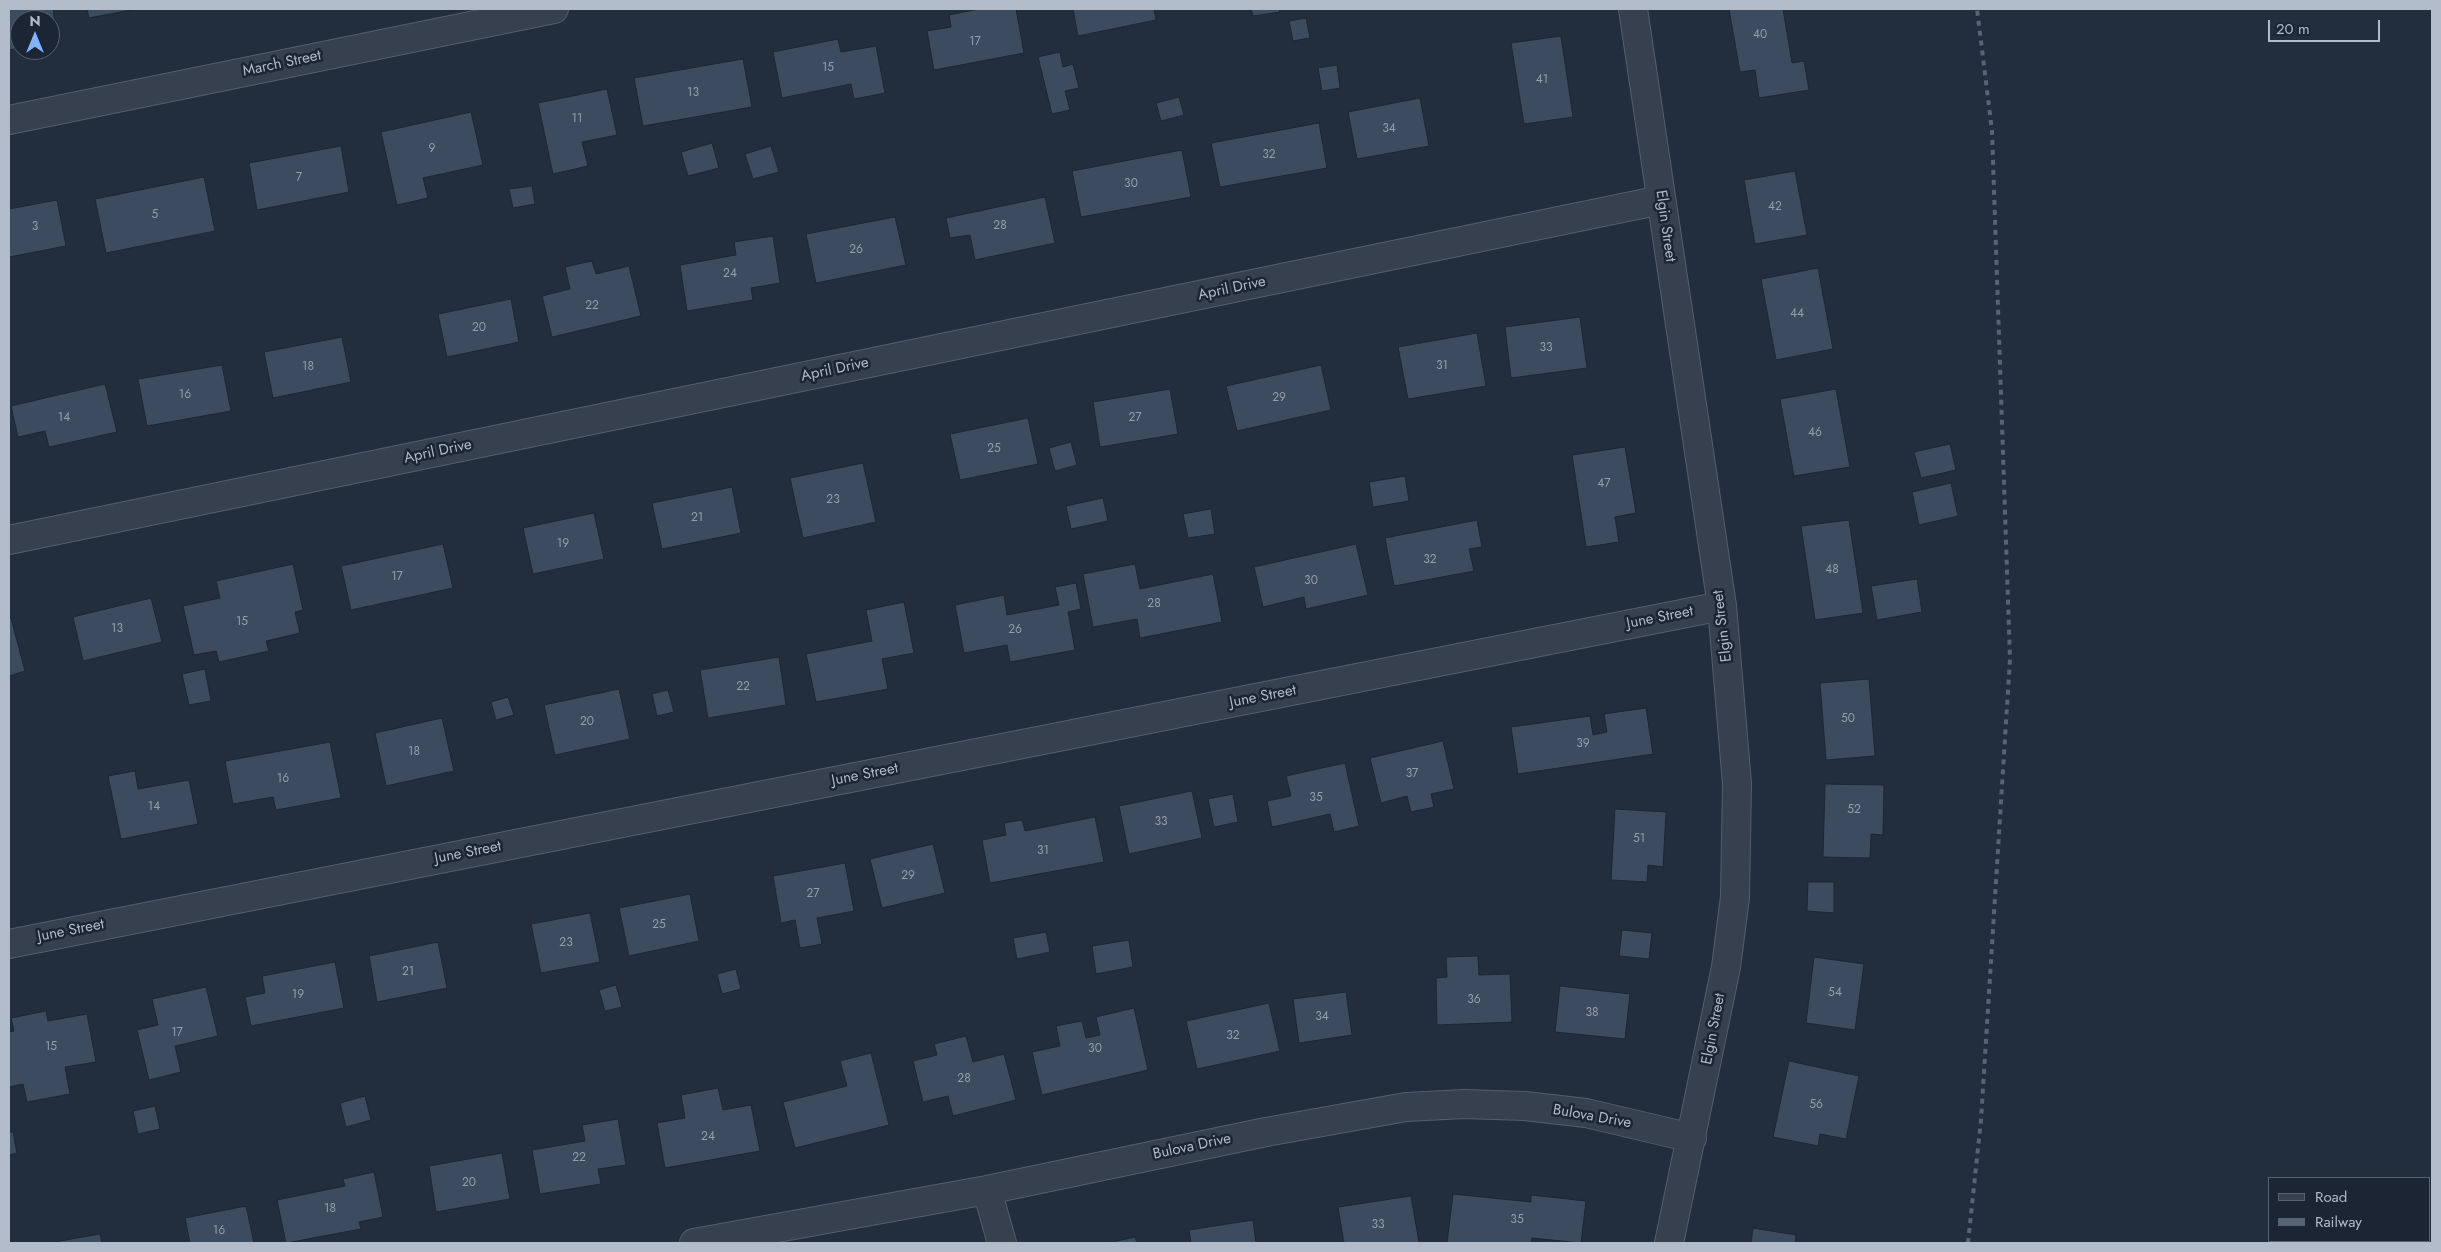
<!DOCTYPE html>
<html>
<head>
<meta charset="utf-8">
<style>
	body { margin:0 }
	#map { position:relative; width:2441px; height:1252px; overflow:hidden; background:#222e3e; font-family:Jost,sans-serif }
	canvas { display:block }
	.frame { position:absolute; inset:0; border:10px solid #b1bbc9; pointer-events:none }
	.legend { position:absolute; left:2268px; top:1177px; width:162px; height:65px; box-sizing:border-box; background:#1b2533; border:1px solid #57616f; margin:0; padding:6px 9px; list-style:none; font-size:15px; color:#b1bbc9 }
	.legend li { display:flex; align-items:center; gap:10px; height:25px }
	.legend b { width:25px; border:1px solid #57616f }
	.north { position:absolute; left:10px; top:10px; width:50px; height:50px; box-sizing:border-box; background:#1b2533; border:1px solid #57616f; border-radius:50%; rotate:0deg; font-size:14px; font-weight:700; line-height:20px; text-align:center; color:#b1bbc9 }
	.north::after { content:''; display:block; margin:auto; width:18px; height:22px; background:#81b3ff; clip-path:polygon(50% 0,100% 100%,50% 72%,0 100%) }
	.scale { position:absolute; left:2268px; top:20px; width:112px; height:22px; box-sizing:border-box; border:2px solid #b1bbc9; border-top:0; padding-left:6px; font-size:15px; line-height:18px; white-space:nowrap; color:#b1bbc9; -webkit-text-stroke:4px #1b2533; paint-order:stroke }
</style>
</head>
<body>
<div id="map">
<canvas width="2441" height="1252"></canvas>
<div class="frame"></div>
<ul class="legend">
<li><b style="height:6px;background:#36404e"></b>Road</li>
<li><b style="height:6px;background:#576475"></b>Railway</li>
</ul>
<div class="north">N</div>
<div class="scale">20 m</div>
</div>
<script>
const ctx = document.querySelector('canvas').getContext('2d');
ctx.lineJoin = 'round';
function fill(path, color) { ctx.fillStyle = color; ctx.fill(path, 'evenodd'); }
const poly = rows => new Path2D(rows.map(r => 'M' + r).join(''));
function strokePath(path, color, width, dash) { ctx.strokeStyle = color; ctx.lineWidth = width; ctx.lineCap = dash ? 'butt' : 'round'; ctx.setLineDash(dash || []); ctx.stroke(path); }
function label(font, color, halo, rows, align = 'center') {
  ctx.font = font + ' Jost,sans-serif'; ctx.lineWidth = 5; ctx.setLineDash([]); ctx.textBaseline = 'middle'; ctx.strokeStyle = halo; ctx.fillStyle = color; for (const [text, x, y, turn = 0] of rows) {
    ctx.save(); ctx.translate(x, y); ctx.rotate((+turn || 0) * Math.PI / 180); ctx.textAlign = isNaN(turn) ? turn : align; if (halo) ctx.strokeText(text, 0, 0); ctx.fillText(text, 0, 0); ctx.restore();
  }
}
const building = poly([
	[9,9,53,9,56,29,50,30,50,20,20,20,20,48,9,50,9,9],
	[87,9,136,9,89,18,87,9],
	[979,9,1016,9,1024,53,934,70,927,31,951,27,949,15,979,9],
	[1073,9,1154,9,1156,20,1078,36,1073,9],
	[1251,9,1279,9,1280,12,1253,16,1251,9],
	[1729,9,1783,9,1792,63,1804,61,1809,90,1759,98,1755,70,1740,72,1729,9],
	[1306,18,1310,38,1293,41,1289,21,1306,18],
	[1561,36,1573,117,1524,124,1511,43,1561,36],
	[838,39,841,52,876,46,885,93,854,99,851,84,782,98,773,52,838,39],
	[1060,52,1063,67,1073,64,1079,88,1065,91,1070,110,1052,114,1038,57,1060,52],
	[743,59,752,107,643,126,634,78,743,59],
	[1337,65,1340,88,1322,91,1318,68,1337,65],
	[607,89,617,135,582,142,588,166,553,174,538,103,607,89],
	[1179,97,1184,115,1161,121,1156,103,1179,97],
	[1420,98,1429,146,1357,159,1348,112,1420,98],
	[471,112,483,165,423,178,428,198,397,205,381,132,471,112],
	[1319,123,1327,168,1220,187,1211,143,1319,123],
	[712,143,719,168,688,176,681,152,712,143],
	[341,146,349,192,257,210,249,163,341,146],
	[771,146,779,172,753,179,745,154,771,146],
	[1182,150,1191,197,1081,217,1072,171,1182,150],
	[1795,171,1807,235,1755,244,1744,180,1795,171],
	[204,177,215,231,106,253,95,199,204,177],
	[532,186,535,204,513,208,509,189,532,186],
	[1045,197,1055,243,975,260,970,235,950,238,946,218,1045,197],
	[57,200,66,246,9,257,9,209,57,200],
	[895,217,906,265,816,283,806,234,895,217],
	[773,236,780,283,751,288,753,300,687,311,680,265,736,255,734,242,773,236],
	[592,261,596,274,629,266,641,316,552,337,542,296,570,289,565,267,592,261],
	[1818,268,1833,349,1776,360,1761,279,1818,268],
	[511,299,519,342,447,357,438,314,511,299],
	[1580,317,1587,368,1511,378,1505,327,1580,317],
	[1477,333,1486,386,1408,399,1398,347,1477,333],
	[342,337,351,382,273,398,264,352,342,337],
	[222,365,231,411,147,426,138,379,222,365],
	[1321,365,1331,410,1237,431,1226,386,1321,365],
	[105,384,117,432,49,447,45,431,18,437,11,406,105,384],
	[1170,389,1178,434,1100,447,1093,402,1170,389],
	[1836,389,1850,467,1794,476,1780,399,1836,389],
	[1028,418,1038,464,960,480,950,434,1028,418],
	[1071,442,1077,465,1055,471,1049,448,1071,442],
	[1950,444,1956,470,1921,478,1914,452,1950,444],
	[1625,447,1636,513,1615,517,1619,542,1586,547,1572,455,1625,447],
	[863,463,876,522,803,538,790,478,863,463],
	[1405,476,1409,501,1373,507,1369,482,1405,476],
	[1951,483,1958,516,1919,525,1912,492,1951,483],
	[732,487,741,533,662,549,652,503,732,487],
	[1103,498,1108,521,1071,529,1066,506,1103,498],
	[1211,509,1215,534,1188,538,1183,514,1211,509],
	[594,513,604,559,533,574,523,528,594,513],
	[1477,520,1482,547,1469,549,1474,571,1394,586,1385,538,1477,520],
	[1849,520,1863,613,1815,620,1801,526,1849,520],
	[443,544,453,588,351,610,341,566,443,544],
	[1356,544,1368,595,1306,609,1304,597,1263,607,1254,567,1356,544],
	[293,564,303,610,295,612,300,633,266,641,269,651,219,662,216,651,194,655,183,606,220,598,216,581,293,564],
	[1135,564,1140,589,1213,574,1222,622,1140,638,1137,619,1093,627,1083,574,1135,564],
	[1917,579,1922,612,1877,620,1871,586,1917,579],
	[1076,583,1081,609,1068,612,1075,650,1010,662,1007,645,964,653,955,605,1004,595,1007,615,1059,605,1055,587,1076,583],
	[151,598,162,642,83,661,73,617,151,598],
	[904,602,914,653,882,659,888,689,816,702,806,654,872,641,866,610,904,602],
	[11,618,25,671,9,676,9,619,11,618],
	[779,657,786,705,708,718,700,670,779,657],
	[205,669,211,701,189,705,182,674,205,669],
	[1869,679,1875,756,1826,760,1820,683,1869,679],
	[619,689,630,739,555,755,544,705,619,689],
	[668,690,674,712,657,716,652,694,668,690],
	[508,697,514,715,496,720,491,702,508,697],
	[1646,708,1653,754,1518,774,1511,727,1590,716,1593,735,1607,732,1604,714,1646,708],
	[442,718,454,771,386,786,375,733,442,718],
	[1443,741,1454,789,1431,794,1434,807,1411,812,1407,796,1381,803,1370,758,1443,741],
	[330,742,341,798,276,810,273,797,233,804,225,761,330,742],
	[1345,763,1359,826,1334,832,1330,814,1272,827,1267,801,1291,796,1286,776,1345,763],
	[135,771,138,789,189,780,198,824,121,839,108,776,135,771],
	[1825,784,1884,785,1883,835,1871,834,1870,858,1823,857,1825,784],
	[1192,791,1202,838,1129,854,1119,806,1192,791],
	[1233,794,1238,822,1214,827,1208,799,1233,794],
	[1615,809,1666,812,1663,867,1648,865,1647,882,1611,880,1615,809],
	[1095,817,1104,862,990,883,982,840,1006,835,1004,823,1022,820,1025,831,1095,817],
	[933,844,945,893,882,908,870,859,933,844],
	[845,863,854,911,817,918,822,944,800,948,795,920,781,923,773,876,845,863],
	[1808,882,1834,882,1834,913,1807,911,1808,882],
	[690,894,699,941,629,956,619,908,690,894],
	[590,913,600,962,541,973,531,924,590,913],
	[1622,930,1652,933,1649,959,1619,956,1622,930],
	[1046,932,1050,952,1017,959,1013,938,1046,932],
	[1129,940,1133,967,1096,974,1092,946,1129,940],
	[438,942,447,988,377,1002,369,956,438,942],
	[1478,956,1479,975,1510,974,1512,1022,1437,1025,1436,978,1447,977,1446,957,1478,956],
	[1814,957,1864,964,1855,1030,1806,1023,1814,957],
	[335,962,344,1008,251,1026,245,997,265,993,262,976,335,962],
	[736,969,741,989,722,994,717,974,736,969],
	[616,985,622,1007,605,1011,599,990,616,985],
	[1560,986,1630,994,1625,1039,1555,1032,1560,986],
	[206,987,218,1036,175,1046,181,1072,149,1080,137,1030,158,1025,152,999,206,987],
	[1346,992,1352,1035,1299,1043,1293,999,1346,992],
	[1269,1003,1280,1051,1197,1069,1186,1021,1269,1003],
	[1134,1008,1148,1070,1042,1095,1032,1052,1060,1046,1056,1026,1082,1021,1086,1038,1100,1035,1096,1017,1134,1008],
	[46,1011,48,1021,87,1014,96,1062,65,1067,70,1094,27,1102,23,1084,9,1087,9,1032,14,1031,11,1018,46,1011],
	[966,1036,973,1062,1004,1054,1016,1100,953,1116,948,1096,923,1102,913,1061,937,1055,934,1044,966,1036],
	[871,1053,889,1125,795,1148,783,1102,847,1086,840,1061,871,1053],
	[1789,1061,1859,1076,1846,1139,1820,1134,1818,1146,1773,1137,1789,1061],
	[718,1088,723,1110,751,1105,760,1151,665,1168,657,1123,685,1118,681,1095,718,1088],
	[365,1096,371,1120,346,1127,340,1103,365,1096],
	[155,1106,160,1129,138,1134,133,1111,155,1106],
	[618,1119,626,1165,598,1169,601,1184,540,1194,532,1150,585,1141,582,1125,618,1119],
	[9,1132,13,1132,17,1153,9,1155,9,1132],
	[502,1153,510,1199,436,1212,429,1166,502,1153],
	[374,1172,383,1217,359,1222,361,1229,286,1243,277,1200,345,1186,343,1179,374,1172],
	[1453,1194,1531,1202,1531,1195,1586,1201,1581,1243,1532,1238,1531,1243,1447,1243,1453,1194],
	[1411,1196,1419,1243,1344,1243,1338,1207,1411,1196],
	[246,1206,254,1243,190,1243,185,1218,246,1206],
	[1253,1220,1256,1243,1191,1243,1189,1230,1253,1220],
	[1753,1228,1796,1235,1795,1243,1751,1243,1753,1228],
	[100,1234,102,1243,49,1243,100,1234],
	[1135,1237,1137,1243,1108,1243,1135,1237]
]);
const minor = poly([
	[1633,9,1722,606,1737,784,1735,897,1726,967,1669,1243],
	[9,120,554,9],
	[9,540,1661,200],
	[9,944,1722,606],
	[987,1190,1002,1243],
	[694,1243,987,1190,1266,1132,1406,1107,1464,1104,1525,1106,1586,1113,1692,1138]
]);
const rail = poly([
	[1968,1243,1981,1120,2010,659,1992,131,1977,9]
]);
const numberNames = [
	["40",1760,35],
	["17",975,42],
	["15",828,68],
	["41",1542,80],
	["13",693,93],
	["11",577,119],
	["34",1389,129],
	["9",432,149],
	["32",1269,155],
	["7",299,178],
	["30",1131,184],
	["42",1775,207],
	["5",155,215],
	["28",1000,226],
	["3",35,227],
	["26",856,250],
	["24",730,274],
	["22",592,306],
	["44",1797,314],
	["20",479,328],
	["33",1546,348],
	["31",1442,366],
	["18",308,367],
	["16",185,395],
	["29",1279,398],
	["14",64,418],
	["27",1135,418],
	["46",1815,433],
	["25",994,449],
	["47",1604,484],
	["23",833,500],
	["21",697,518],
	["19",563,544],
	["32",1430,560],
	["48",1832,570],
	["17",397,577],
	["30",1311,581],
	["28",1154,604],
	["15",242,622],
	["13",117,629],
	["26",1015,630],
	["22",743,687],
	["50",1848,719],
	["20",587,722],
	["39",1583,744],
	["18",414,752],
	["37",1412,774],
	["16",283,779],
	["35",1316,798],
	["14",154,807],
	["52",1854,810],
	["33",1161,822],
	["51",1639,839],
	["31",1043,851],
	["29",908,876],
	["27",813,894],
	["25",659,925],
	["23",566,943],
	["21",408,972],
	["54",1835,993],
	["19",298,995],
	["36",1474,1000],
	["38",1592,1013],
	["34",1322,1017],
	["17",177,1033],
	["32",1233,1036],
	["15",51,1047],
	["30",1095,1049],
	["28",964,1079],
	["56",1816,1105],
	["24",708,1137],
	["22",579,1158],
	["20",469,1183],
	["18",330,1209],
	["35",1517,1220],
	["33",1378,1225],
	["16",219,1231]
];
const streetNames = [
	["March Street",282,64,-12],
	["Elgin Street",1665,226,82],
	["April Drive",1232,289,-12],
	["April Drive",835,370,-12],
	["April Drive",438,452,-12],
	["June Street",1660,618,-11],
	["Elgin Street",1723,626,-97],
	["June Street",1263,697,-11],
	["June Street",865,775,-11],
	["June Street",468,853,-11],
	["June Street",71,931,-11],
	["Elgin Street",1714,1029,-79],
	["Bulova Drive",1592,1117,10],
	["Bulova Drive",1192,1147,-12]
];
fill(building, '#3d4b5e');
strokePath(building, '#1d2735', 1);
strokePath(minor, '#545e6c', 30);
strokePath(minor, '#36404e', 28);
strokePath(rail, '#576475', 4, [5, 5]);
label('12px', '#949fae', null, numberNames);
label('15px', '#b1bbc9', '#1b2533', streetNames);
</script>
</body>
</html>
